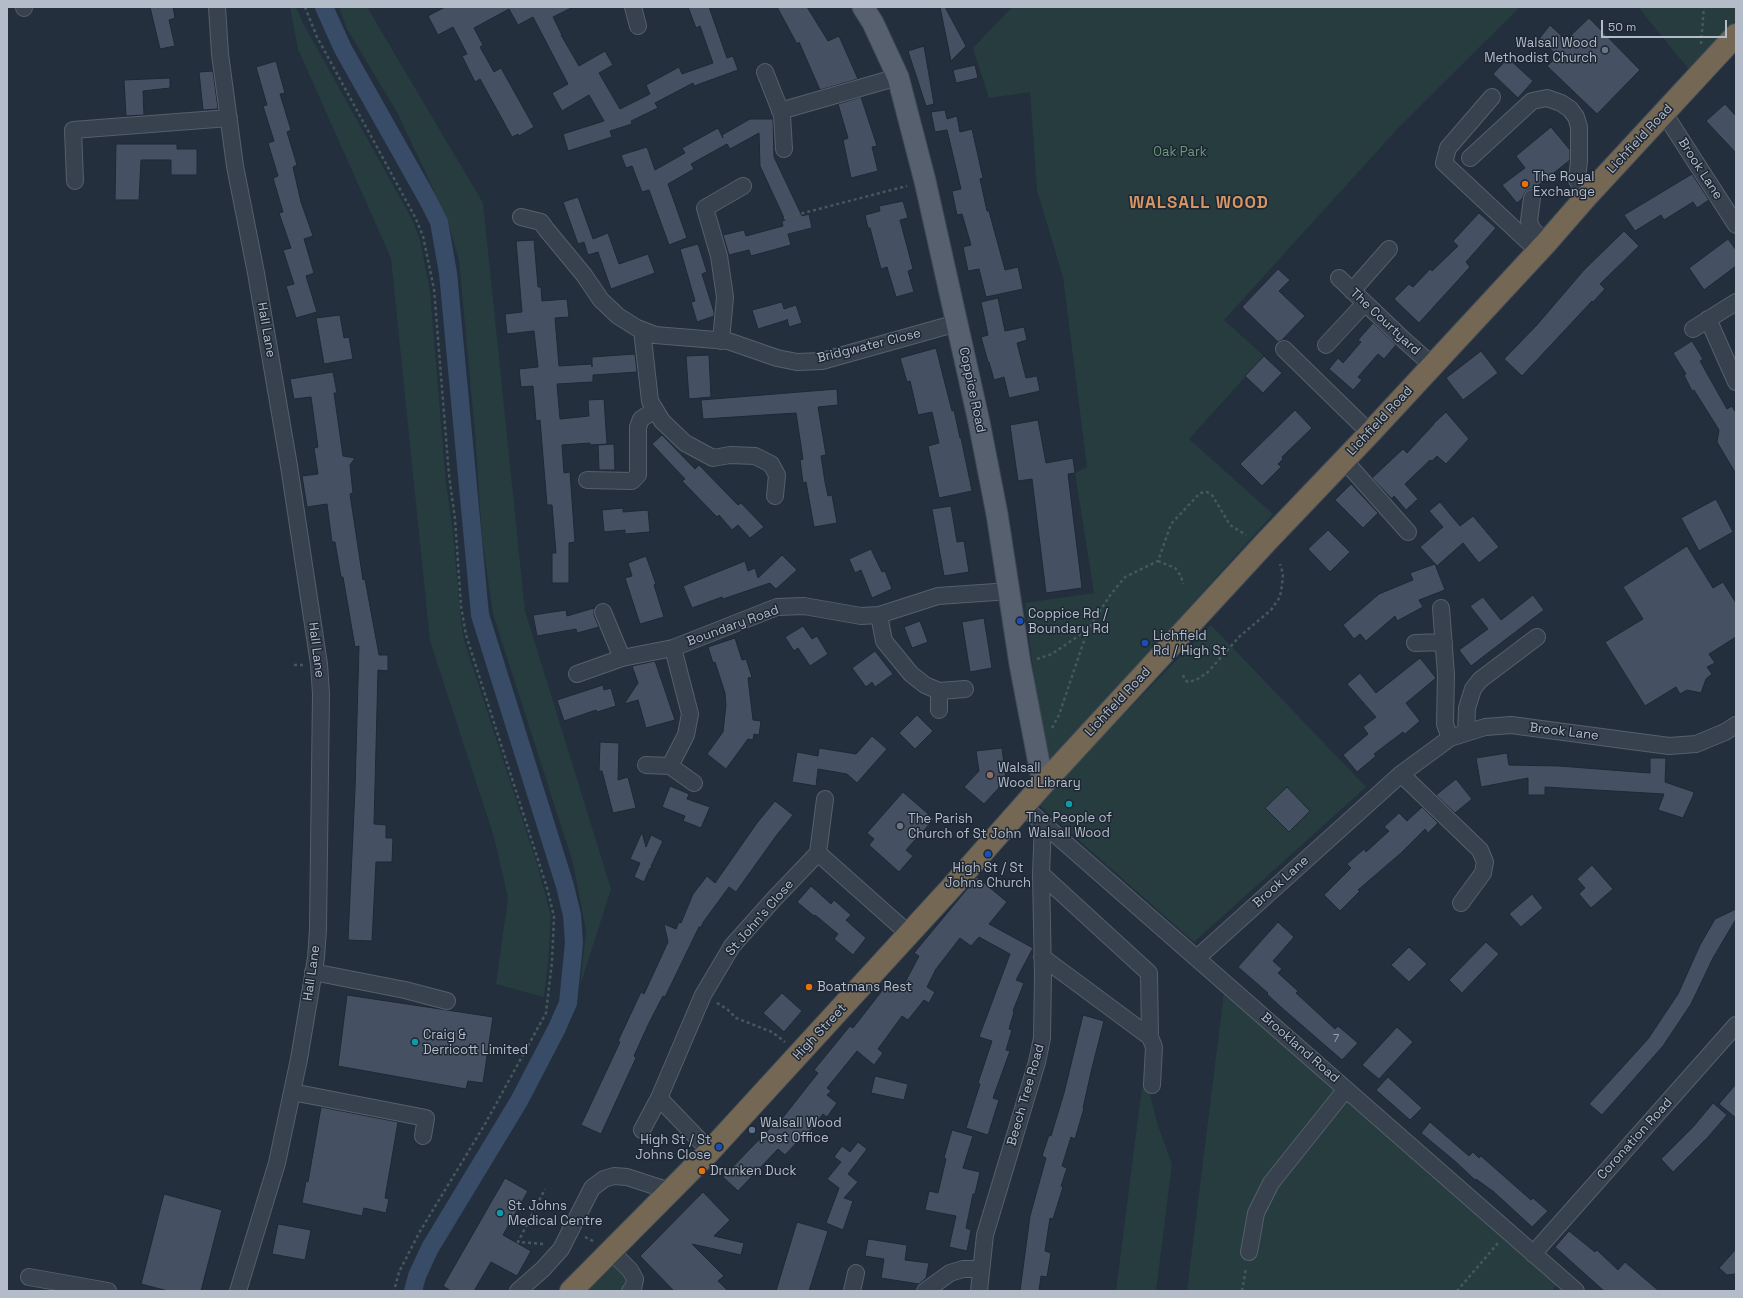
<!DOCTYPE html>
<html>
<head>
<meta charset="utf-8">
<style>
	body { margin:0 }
	#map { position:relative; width:1743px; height:1298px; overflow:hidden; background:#242f3e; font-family:"Space Grotesk",sans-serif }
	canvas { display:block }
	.frame { position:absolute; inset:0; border:8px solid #b4bcc9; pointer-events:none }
	.scale { position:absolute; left:1601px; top:20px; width:126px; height:18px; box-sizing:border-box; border:2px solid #b4bcc9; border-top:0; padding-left:5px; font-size:12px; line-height:14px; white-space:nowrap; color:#b4bcc9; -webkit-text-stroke:3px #1d2633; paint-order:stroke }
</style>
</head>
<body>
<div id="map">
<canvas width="1743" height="1298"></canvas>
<div class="frame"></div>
<div class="scale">50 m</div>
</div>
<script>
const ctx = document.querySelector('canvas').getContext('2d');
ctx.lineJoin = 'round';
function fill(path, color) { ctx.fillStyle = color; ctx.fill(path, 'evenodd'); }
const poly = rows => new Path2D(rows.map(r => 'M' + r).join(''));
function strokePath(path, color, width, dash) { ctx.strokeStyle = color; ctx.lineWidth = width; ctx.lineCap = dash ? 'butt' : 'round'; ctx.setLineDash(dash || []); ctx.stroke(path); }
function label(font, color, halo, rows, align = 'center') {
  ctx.font = font + ' "Space Grotesk",sans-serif'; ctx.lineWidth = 3; ctx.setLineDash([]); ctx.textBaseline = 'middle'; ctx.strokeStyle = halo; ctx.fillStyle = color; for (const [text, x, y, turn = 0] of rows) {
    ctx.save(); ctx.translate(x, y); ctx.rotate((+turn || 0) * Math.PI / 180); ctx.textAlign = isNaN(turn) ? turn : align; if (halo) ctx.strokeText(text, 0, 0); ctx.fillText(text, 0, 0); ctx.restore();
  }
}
const green = poly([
	[290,7,296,7,303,23,413,221,420,240,430,291,446,484,452,523,461,622,464,640,537,864,551,916,548,963,544,997,496,984,508,898,494,837,430,641,391,258,298,49],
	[339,7,367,7,483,203,525,611,611,889,580,986,586,931,573,863,493,614,482,537,475,432,459,260,446,216,397,112,347,29],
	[1012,7,1520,7,1400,126,1224,320,1264,356,1189,439,1273,514,1045,768,1025,603,1094,593,1075,473,1087,467,1063,277,1037,190,1030,92,989,98,973,48],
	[1638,7,1736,7,1736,20,1691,72],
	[1211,625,1366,787,1194,942,1037,803],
	[1224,992,1557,1284,1552,1291,1187,1291],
	[1144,1072,1158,1126,1172,1164,1156,1291,1116,1291],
	[613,1264,620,1267,625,1280,625,1287,621,1291,585,1291]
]);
const canal = poly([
	[324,7,343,49,428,200,439,222,448,273,480,615,565,886,572,915,574,943,568,1003,557,1028,519,1101,430,1248,417,1276,413,1291]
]);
const building = poly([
	[150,7,173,7,175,18,169,20,175,46,160,49,150,7],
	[445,7,573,7,553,17,562,35,561,35,579,66,605,51,613,65,599,73,620,109,650,94,646,85,679,67,682,74,713,63,700,26,696,28,688,7,709,7,727,58,733,56,738,70,694,86,693,83,655,103,658,108,631,121,632,124,610,131,612,137,568,151,563,134,604,121,589,95,562,111,552,93,568,84,533,17,518,25,509,9,474,28,483,45,480,47,494,72,501,68,534,127,519,136,518,134,512,137,480,79,475,82,462,56,467,54,453,27,438,35,428,16,445,7],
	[777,7,807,7,828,41,839,36,858,79,820,90,799,42,797,44,777,7],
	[940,7,945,7,966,46,951,61,940,7],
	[1589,18,1640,70,1597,114,1547,66,1558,56,1539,39,1550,25,1566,40,1589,18],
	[924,46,934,104,926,106,908,51,924,46],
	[1508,58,1533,81,1518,98,1493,74,1508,58],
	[276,61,285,93,280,94,291,130,287,132,297,165,293,167,301,202,313,236,304,239,314,273,306,276,317,312,296,318,286,286,294,284,283,250,291,248,279,213,283,212,273,178,278,176,268,143,274,141,263,106,267,105,256,67,276,61],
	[975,65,978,78,956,83,953,70,975,65],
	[213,71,218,109,203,110,199,72,213,71],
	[170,78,170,88,143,91,144,115,126,116,124,80,170,78],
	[861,97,877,146,872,147,878,171,851,178,843,140,848,138,838,104,861,97],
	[1725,104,1736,116,1736,153,1706,121,1725,104],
	[945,110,947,119,957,116,960,132,972,129,983,178,980,179,987,211,989,211,1005,270,1018,267,1023,289,986,297,979,269,968,271,963,247,971,245,962,214,957,215,952,191,961,189,947,130,935,132,931,112,945,110],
	[750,119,773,119,774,157,802,216,809,214,812,228,788,234,791,245,751,256,749,250,729,255,723,235,744,230,746,236,783,226,782,221,785,220,760,166,759,133,730,149,727,144,691,164,694,169,668,184,687,238,669,245,649,190,642,192,632,166,626,168,621,155,647,147,655,170,685,153,682,148,718,128,723,138,722,135,750,119],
	[1551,127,1570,150,1570,160,1534,189,1529,189,1525,192,1522,199,1517,203,1502,185,1525,168,1516,156,1551,127],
	[116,144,177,144,177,149,197,149,197,175,171,175,171,160,141,160,139,200,115,200,116,144],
	[1692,174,1709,200,1697,208,1693,202,1664,220,1661,215,1635,231,1624,215,1692,174],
	[578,197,593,239,608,233,619,264,648,254,655,273,611,289,598,252,588,255,584,242,578,244,563,202,578,197],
	[903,201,908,218,900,220,913,269,908,271,914,292,896,297,887,267,881,269,870,228,868,228,865,215,880,211,879,206,903,201],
	[1479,213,1496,228,1466,262,1470,267,1419,323,1394,299,1409,284,1413,287,1430,269,1432,271,1458,246,1453,241,1479,213],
	[1624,231,1639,246,1600,284,1605,289,1593,302,1592,301,1522,376,1504,359,1536,326,1584,270,1624,231],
	[1728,239,1736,250,1736,266,1704,290,1689,268,1728,239],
	[534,240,538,287,541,287,542,301,567,299,569,317,555,318,559,366,592,364,592,367,592,357,635,354,637,372,593,375,593,382,557,384,560,419,589,416,588,400,604,399,607,444,590,445,590,443,562,445,564,473,570,472,575,542,569,543,569,583,552,583,552,553,556,553,552,505,547,505,540,420,536,421,533,386,521,387,519,369,538,367,534,331,507,334,505,314,522,312,516,241,534,240],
	[698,244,707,272,702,274,714,312,714,316,697,322,691,302,695,301,680,249,698,244],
	[1278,269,1290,280,1279,291,1305,316,1282,340,1278,342,1242,307,1278,269],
	[998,298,1005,331,1024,327,1027,340,1017,343,1026,378,1037,376,1040,391,1009,398,1004,377,994,380,989,362,988,362,981,337,988,335,981,302,998,298],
	[782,302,784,309,796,305,802,323,789,327,787,319,787,320,758,329,752,310,782,302],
	[340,315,344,338,349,337,353,359,324,364,316,318,340,315],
	[1373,323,1396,345,1384,359,1378,354,1358,377,1362,380,1353,390,1329,369,1338,358,1343,363,1361,342,1358,340,1373,323],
	[1692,341,1703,359,1700,361,1727,409,1732,406,1736,413,1736,474,1717,442,1719,430,1694,390,1692,391,1684,375,1686,374,1673,353,1692,341],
	[936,348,952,411,954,410,960,438,961,438,972,491,939,498,928,446,939,443,932,412,918,415,910,381,907,382,900,358,936,348],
	[1481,351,1498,373,1463,400,1446,378,1481,351],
	[709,355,711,397,689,399,686,356,709,355],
	[1264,356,1282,373,1263,393,1245,376,1264,356],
	[333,372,337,393,334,393,343,456,355,458,350,465,353,493,350,494,363,580,365,579,379,655,388,655,388,671,378,670,374,824,386,825,386,838,393,838,392,862,376,862,372,941,348,940,355,789,359,646,355,647,343,577,341,577,335,542,332,542,327,504,307,507,302,476,318,474,314,448,318,447,311,397,294,399,290,379,333,372],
	[837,389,838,405,818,407,826,455,821,456,825,482,828,496,832,495,837,523,814,527,806,482,803,483,800,460,803,459,796,413,703,419,701,400,837,389],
	[1295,410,1312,428,1282,457,1283,459,1278,464,1281,467,1262,486,1240,464,1295,410],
	[1446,412,1469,439,1446,464,1437,456,1432,461,1430,460,1405,484,1418,499,1406,510,1394,496,1392,499,1372,478,1403,449,1407,453,1434,424,1434,423,1446,412],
	[1038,420,1046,463,1073,458,1075,473,1068,474,1082,588,1046,593,1032,479,1018,481,1010,425,1038,420],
	[662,435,695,469,699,465,738,505,741,503,764,527,750,538,738,525,732,530,719,515,717,517,682,481,685,479,652,444,662,435],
	[614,444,615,470,599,470,598,445,614,444],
	[1351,484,1378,513,1363,528,1335,500,1351,484],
	[1716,499,1733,532,1699,551,1681,518,1716,499],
	[1440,502,1460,526,1473,516,1499,547,1479,563,1463,543,1437,566,1420,547,1443,527,1429,511,1440,502],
	[951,506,957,542,964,541,969,572,944,576,932,509,951,506],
	[623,508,623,512,648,510,650,532,625,534,625,530,604,532,602,510,623,508],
	[1328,530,1350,552,1330,572,1308,549,1328,530],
	[1687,546,1713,588,1723,582,1736,603,1736,637,1709,654,1715,663,1707,667,1712,674,1706,679,1701,693,1687,690,1680,694,1676,687,1645,706,1605,642,1643,619,1623,587,1687,546],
	[871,549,882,572,885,571,892,589,872,598,861,570,855,573,849,559,871,549],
	[782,555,797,570,776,589,770,583,723,599,722,597,692,608,683,586,745,561,748,571,755,568,758,578,782,555],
	[646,556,656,584,654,585,664,617,640,624,625,578,632,576,628,563,646,556],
	[1435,564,1445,590,1419,600,1423,607,1397,621,1395,616,1366,641,1360,634,1354,639,1343,625,1379,594,1413,580,1410,573,1435,564],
	[1533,595,1544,610,1471,666,1459,650,1488,629,1470,606,1483,597,1501,620,1533,595],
	[594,608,594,615,599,627,577,633,576,629,537,636,533,615,566,610,567,616,594,608],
	[984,618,992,668,970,672,962,622,984,618],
	[920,621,928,642,912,648,904,627,920,621],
	[803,626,812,639,817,636,828,654,810,666,798,648,794,651,785,637,803,626],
	[735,638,742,660,746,659,752,677,748,678,753,720,761,721,759,735,754,734,753,740,748,739,726,769,707,754,723,732,726,705,725,693,715,662,713,663,708,647,735,638],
	[875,651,893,674,875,687,872,682,866,687,852,668,875,651],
	[1420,658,1436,678,1406,703,1420,721,1405,734,1403,732,1374,754,1376,756,1357,772,1343,755,1368,734,1363,727,1376,717,1347,684,1360,673,1376,693,1420,658],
	[655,661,675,720,646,728,638,700,624,704,638,683,632,666,655,661],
	[603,685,604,690,611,688,616,706,597,712,596,710,564,721,557,700,603,685],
	[917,715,933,731,915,749,899,733,917,715],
	[872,736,887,749,857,783,847,774,818,769,816,786,792,782,797,752,818,756,819,748,856,754,872,736],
	[600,742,619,743,618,780,628,777,636,808,613,813,602,771,599,771,600,742],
	[1002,748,1006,780,984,804,964,787,979,771,976,751,1002,748],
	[1507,753,1509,765,1559,766,1650,773,1650,758,1666,758,1665,782,1694,792,1693,796,1683,818,1658,810,1664,794,1545,787,1545,795,1528,795,1528,778,1481,787,1476,758,1507,753],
	[1456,779,1472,799,1455,813,1436,795,1456,779],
	[670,786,689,794,687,799,710,807,701,828,683,821,685,816,662,807,670,786],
	[1287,787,1310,811,1289,832,1265,808,1287,787],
	[903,792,934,819,906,850,913,856,899,872,869,845,874,839,867,833,903,792],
	[775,801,793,815,776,836,736,892,729,887,704,921,701,927,699,927,665,997,663,996,649,1023,634,1056,636,1058,601,1134,581,1125,620,1042,618,1041,641,992,644,994,668,942,664,924,676,929,679,922,681,923,693,894,707,876,715,883,757,823,775,801],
	[1422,807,1438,823,1428,833,1425,829,1401,853,1358,890,1360,891,1340,911,1324,895,1351,868,1347,864,1364,849,1366,852,1389,831,1384,827,1399,813,1407,821,1422,807],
	[642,832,646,847,651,835,663,841,651,866,652,869,650,868,644,882,634,877,640,863,630,859,642,832],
	[1592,865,1613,889,1591,908,1579,894,1585,888,1577,879,1592,865],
	[977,877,1007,902,989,924,1033,948,1016,980,1024,983,1013,1011,1014,1012,1009,1029,1012,1030,1006,1050,1010,1051,993,1098,999,1100,988,1135,966,1128,980,1084,978,1083,992,1041,979,1037,1010,954,979,937,971,946,960,938,936,969,927,987,935,992,929,1003,924,1000,908,1020,902,1016,878,1049,883,1053,874,1065,857,1051,827,1088,831,1091,827,1095,837,1103,827,1117,823,1114,805,1137,803,1136,785,1155,778,1149,738,1191,723,1177,775,1123,777,1125,818,1073,814,1070,850,1026,853,1028,888,983,900,992,919,956,914,953,977,877],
	[811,886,831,904,834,900,851,915,846,920,866,938,853,955,834,939,838,934,815,915,814,916,797,902,811,886],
	[1532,894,1543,908,1521,927,1509,914,1532,894],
	[1736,909,1736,919,1713,958,1691,1004,1663,1046,1602,1115,1589,1104,1648,1039,1678,994,1700,945,1715,919,1736,909],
	[1278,922,1294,937,1273,961,1282,969,1278,973,1298,991,1296,993,1335,1029,1338,1026,1358,1043,1342,1060,1282,1008,1267,994,1268,993,1238,967,1278,922],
	[1486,942,1499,954,1462,993,1449,980,1486,942],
	[1409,947,1427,964,1409,982,1391,965,1409,947],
	[782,993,802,1011,784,1032,763,1013,782,993],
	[347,995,493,1017,483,1083,468,1081,466,1089,338,1066,347,995],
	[1083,1015,1104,1021,1092,1068,1083,1108,1084,1108,1075,1139,1071,1137,1062,1166,1067,1168,1061,1186,1063,1187,1053,1219,1050,1218,1045,1251,1051,1253,1047,1277,1041,1276,1039,1291,1020,1291,1030,1216,1046,1158,1042,1156,1049,1135,1051,1136,1064,1093,1083,1015],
	[1397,1027,1413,1042,1379,1079,1362,1065,1397,1027],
	[875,1076,908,1084,904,1100,871,1093,875,1076],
	[1388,1077,1422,1108,1410,1120,1376,1090,1388,1077],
	[1736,1084,1736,1118,1719,1104,1736,1084],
	[1713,1103,1727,1115,1708,1137,1673,1172,1661,1159,1693,1127,1713,1103],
	[321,1107,398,1122,385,1198,389,1199,386,1213,364,1208,362,1216,302,1203,306,1181,308,1182,321,1107],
	[1430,1122,1469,1156,1473,1152,1479,1158,1481,1156,1531,1200,1533,1198,1548,1211,1532,1227,1494,1192,1476,1179,1475,1180,1456,1162,1421,1133,1430,1122],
	[952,1130,973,1136,963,1168,980,1172,975,1194,973,1194,966,1228,971,1230,967,1251,949,1247,956,1216,925,1210,929,1191,938,1193,946,1159,944,1158,952,1130],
	[858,1142,867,1149,848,1174,858,1182,844,1198,853,1201,843,1230,826,1223,839,1188,827,1179,841,1162,834,1157,842,1146,850,1152,858,1142],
	[505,1178,528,1191,503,1235,531,1251,517,1276,491,1262,474,1291,451,1291,443,1286,505,1178],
	[703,1192,730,1220,714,1236,744,1243,741,1255,692,1244,724,1276,718,1281,728,1291,674,1291,640,1256,703,1192],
	[164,1194,222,1210,201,1291,168,1291,141,1284,164,1194],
	[797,1222,828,1231,809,1291,776,1291,797,1222],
	[278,1224,311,1230,305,1260,272,1254,278,1224],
	[1569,1231,1595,1252,1597,1250,1618,1270,1625,1262,1659,1291,1604,1291,1555,1247,1569,1231],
	[868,1239,907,1245,905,1260,929,1263,926,1278,919,1284,881,1278,884,1259,865,1256,868,1239],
	[1736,1249,1736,1274,1727,1275,1719,1268,1736,1249]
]);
const path = poly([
	[305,7,317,37,415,217,423,236,434,289,449,475,455,519,461,606,466,635,548,891,554,917,552,962,546,1013,485,1124,419,1233,399,1272,394,1291],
	[1701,44,1704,7],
	[784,218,907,186],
	[1158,561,1175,568,1181,576,1183,584],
	[1037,659,1052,654,1087,630],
	[294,665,304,665],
	[1183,675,1185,680,1188,682,1196,680,1207,673,1240,636,1271,610,1280,597,1282,585,1283,574,1280,564],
	[1052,728,1059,715,1088,629,1111,594,1125,577,1158,561,1171,524,1200,493,1207,492,1212,495,1230,525,1246,535],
	[717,1003,727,1009,736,1018,772,1032,785,1042],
	[585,1237,595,1242],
	[543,1244,518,1242,545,1189],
	[1242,1291,1246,1268],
	[1457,1291,1498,1243]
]);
const minor = poly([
	[24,7,24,8],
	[217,7,220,54,235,166,256,273,289,466,319,664,321,694,318,929,316,958,299,1059,277,1163,238,1291],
	[633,7,638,26],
	[765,72,782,115,784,149],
	[1492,97,1448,148,1444,163,1538,251],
	[780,111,898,77],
	[1664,113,1736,225],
	[1470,158,1532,101,1547,98,1561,103,1570,109,1576,117,1579,127,1579,161,1577,180,1587,196],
	[75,181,73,130,229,118],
	[1532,198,1529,221,1532,229,1546,243],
	[521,217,541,222,546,229,584,275,601,300,618,316,637,328,655,335,728,341,777,358,797,362,822,361,957,323],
	[1339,278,1405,341,1432,365],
	[1352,291,1389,249],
	[1708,319,1736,382],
	[1693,329,1736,302],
	[642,330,650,401,662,421,685,443,713,458,730,455,755,456,771,464,777,475,775,496],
	[721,341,725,297,719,256,705,208,743,186],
	[1326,345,1365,303],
	[1284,349,1370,433],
	[1344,460,1408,532],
	[587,480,632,481,638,475,638,427,641,419,655,410],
	[1441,608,1446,675,1445,724,1450,738],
	[603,612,622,658],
	[879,615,884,641,911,674,925,685,939,691],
	[1415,643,1444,642],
	[577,674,622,658,673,648,777,607,804,606,861,616,879,615,938,596,1010,591],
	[939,710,939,691,965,689],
	[1466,733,1467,708,1473,689,1480,680,1537,637],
	[646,765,670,766,694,783],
	[670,766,686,735,690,714,673,648],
	[1401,774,1480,850,1485,862,1483,873,1461,903],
	[1023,806,1576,1291],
	[818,853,825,799],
	[1041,874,1149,973,1150,1037,1154,1047,1152,1085],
	[1042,957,1150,1037],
	[1197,958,1401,774,1450,738,1485,727,1511,725,1669,746,1696,744,1725,732,1736,725],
	[313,972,405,990,447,1001],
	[292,1092,426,1118,423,1136],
	[642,1130,659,1098],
	[710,1151,659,1098,703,995,732,946,774,899,818,853,909,934],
	[611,1251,630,1270,635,1279,633,1289,630,1291],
	[1249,1252,1256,1213,1271,1183,1346,1089],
	[1533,1254,1736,1025],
	[29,1277,108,1291],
	[518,1291,543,1269,561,1249,592,1188,604,1179,614,1176,627,1177,670,1191],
	[852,1291,856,1273],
	[925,1291,950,1273,963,1269,981,1269],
	[979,1291,985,1235,1037,1062,1042,1038,1043,975,1041,874,1043,823]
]);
const major = poly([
	[863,7,873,23,898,77,925,181,979,422,997,514,1020,664,1043,784]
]);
const highway = poly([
	[571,1291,710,1151,950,889,1043,784,1266,542,1370,433,1546,243,1587,196,1736,35]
]);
const markers = [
	[1605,50,4,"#6b7280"],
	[1525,184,4,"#e8710a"],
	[1020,621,4,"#1a4fb4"],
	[1145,643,4,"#1a4fb4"],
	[990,775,4,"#8d6e63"],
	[1069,804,4,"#0f9aa8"],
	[900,826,4,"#6b7280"],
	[988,854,4,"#1a4fb4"],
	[809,987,4,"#e8710a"],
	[415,1042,4,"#0f9aa8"],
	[752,1130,4,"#5c6f8a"],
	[719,1147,4,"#1a4fb4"],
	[702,1171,4,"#e8710a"],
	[500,1213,4,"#0f9aa8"]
];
const numberNames = [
	["7",1336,1039]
];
const poiNames = [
	["Walsall Wood",1597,43,"right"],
	["Methodist Church",1597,58,"right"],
	["The Royal",1533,177],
	["Exchange",1533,192],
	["Coppice Rd /",1028,614],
	["Boundary Rd",1028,629],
	["Lichfield",1153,636],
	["Rd / High St",1153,651],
	["Walsall",998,768],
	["Wood Library",998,783],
	["The People of",1069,818,"center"],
	["Walsall Wood",1069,833,"center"],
	["The Parish",908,819],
	["Church of St John",908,834],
	["High St / St",988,868,"center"],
	["Johns Church",988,883,"center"],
	["Boatmans Rest",817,987],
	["Craig &",423,1035],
	["Derricott Limited",423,1050],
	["Walsall Wood",760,1123],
	["Post Office",760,1138],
	["High St / St",711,1140,"right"],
	["Johns Close",711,1155,"right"],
	["Drunken Duck",710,1171],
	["St. Johns",508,1206],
	["Medical Centre",508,1221]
];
const streetNames = [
	["Lichfield Road",1640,139,-47],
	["Brook Lane",1700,169,57],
	["The Courtyard",1385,322,43],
	["Hall Lane",266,330,80],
	["Bridgwater Close",869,346,-14],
	["Coppice Road",972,390,78],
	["Lichfield Road",1380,421,-47],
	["Boundary Road",733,626,-20],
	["Hall Lane",316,650,83],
	["Lichfield Road",1118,702,-47],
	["Brook Lane",1564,732,7],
	["Brook Lane",1281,882,-42],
	["St John's Close",760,918,-49],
	["Hall Lane",312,973,-82],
	["High Street",820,1032,-47],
	["Brookland Road",1300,1048,41],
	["Beech Tree Road",1026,1095,-74],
	["Coronation Road",1635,1139,-48]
];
const parkNames = [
	["Oak Park",1180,152]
];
const districtNames = [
	["WALSALL WOOD",1199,203]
];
fill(green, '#263c3f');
strokePath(canal, '#394c67', 18);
fill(building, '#455162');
strokePath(building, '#1f2835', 1);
strokePath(minor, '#565f6c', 18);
strokePath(major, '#414a57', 23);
strokePath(highway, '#434c59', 24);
strokePath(path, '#44595c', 2.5, [3, 3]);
strokePath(minor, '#38414e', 16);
strokePath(major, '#56606e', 21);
strokePath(highway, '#746855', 22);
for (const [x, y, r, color] of markers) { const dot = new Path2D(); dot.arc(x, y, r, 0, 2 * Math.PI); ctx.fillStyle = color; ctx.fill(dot); strokePath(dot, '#1d2633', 1.5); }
label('11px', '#98a1af', null, numberNames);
label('13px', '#b4bcc9', '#1d2633', poiNames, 'left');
label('13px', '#b4bcc9', '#1d2633', streetNames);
label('13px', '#6b9a76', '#1d2633', parkNames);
ctx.letterSpacing = '1px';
label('bold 17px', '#d59563', '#1d2633', districtNames);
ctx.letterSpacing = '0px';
</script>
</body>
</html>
